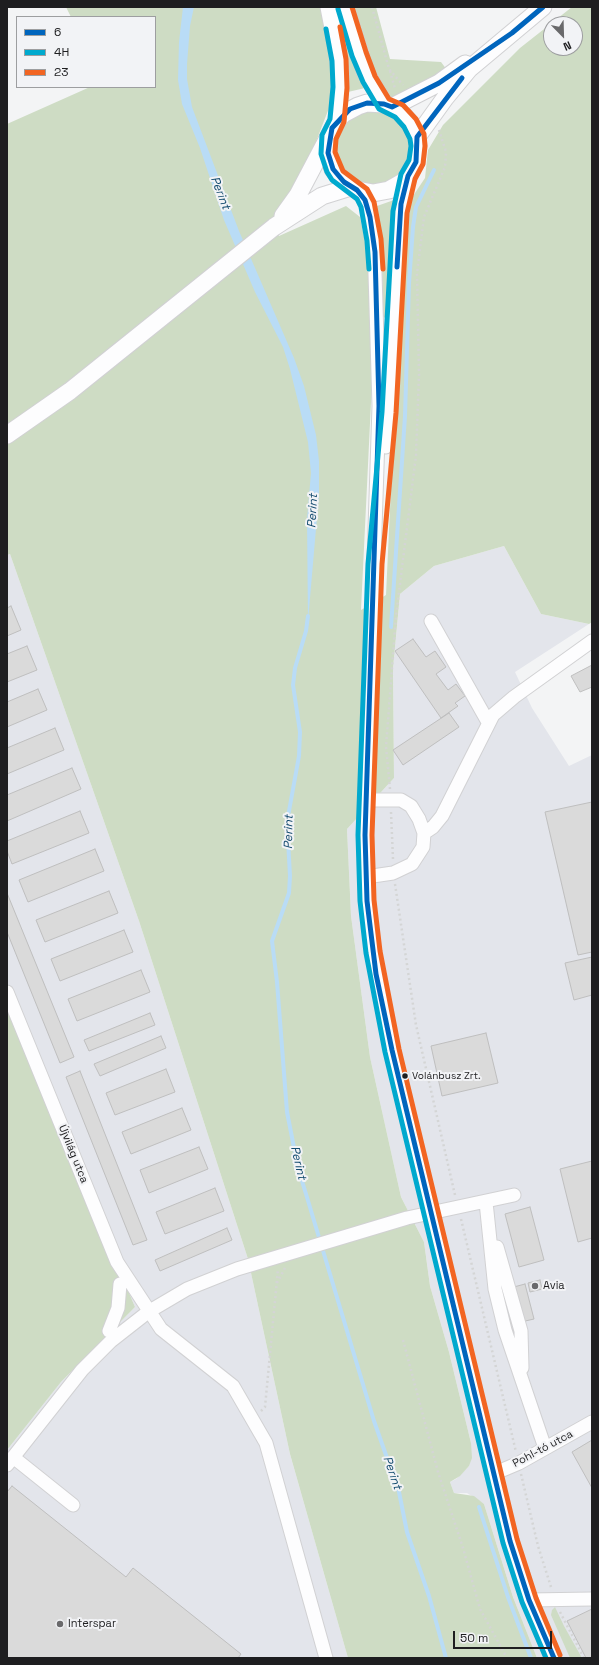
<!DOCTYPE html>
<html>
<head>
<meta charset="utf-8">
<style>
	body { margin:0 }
	#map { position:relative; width:599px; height:1665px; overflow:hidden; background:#f3f4f5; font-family:"Space Grotesk",sans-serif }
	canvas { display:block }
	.frame { position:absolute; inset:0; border:8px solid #1e1e20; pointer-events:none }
	.legend { position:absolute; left:16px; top:16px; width:140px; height:72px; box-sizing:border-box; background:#f2f3f6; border:1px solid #9d9ea0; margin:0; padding:5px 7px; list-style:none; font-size:12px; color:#1e1e20 }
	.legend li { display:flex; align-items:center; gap:8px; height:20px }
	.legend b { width:20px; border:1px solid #9d9ea0 }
	.north { position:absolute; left:543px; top:16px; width:40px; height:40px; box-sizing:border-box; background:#f2f3f6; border:1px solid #9d9ea0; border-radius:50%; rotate:157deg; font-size:11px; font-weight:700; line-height:16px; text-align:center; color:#1e1e20 }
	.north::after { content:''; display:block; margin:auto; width:14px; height:18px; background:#69696b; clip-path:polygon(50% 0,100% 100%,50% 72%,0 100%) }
	.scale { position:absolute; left:453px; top:1631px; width:99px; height:18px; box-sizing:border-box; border:2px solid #1e1e20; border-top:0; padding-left:5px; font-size:12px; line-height:14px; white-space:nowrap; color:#1e1e20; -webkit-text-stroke:3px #f2f3f6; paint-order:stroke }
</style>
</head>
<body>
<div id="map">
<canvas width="599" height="1665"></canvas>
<div class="frame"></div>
<ul class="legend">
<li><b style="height:5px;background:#0065bd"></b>6</li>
<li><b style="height:5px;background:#00a9ce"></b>4H</li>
<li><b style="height:5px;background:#f26522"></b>23</li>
</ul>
<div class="north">N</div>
<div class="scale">50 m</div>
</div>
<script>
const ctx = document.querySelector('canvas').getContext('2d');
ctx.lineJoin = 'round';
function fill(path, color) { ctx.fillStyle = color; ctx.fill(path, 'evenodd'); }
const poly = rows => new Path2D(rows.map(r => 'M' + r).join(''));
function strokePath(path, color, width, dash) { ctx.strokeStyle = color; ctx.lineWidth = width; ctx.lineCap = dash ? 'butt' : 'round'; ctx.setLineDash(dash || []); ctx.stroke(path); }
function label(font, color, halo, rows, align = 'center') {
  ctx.font = font + ' "Space Grotesk",sans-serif'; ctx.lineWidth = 4; ctx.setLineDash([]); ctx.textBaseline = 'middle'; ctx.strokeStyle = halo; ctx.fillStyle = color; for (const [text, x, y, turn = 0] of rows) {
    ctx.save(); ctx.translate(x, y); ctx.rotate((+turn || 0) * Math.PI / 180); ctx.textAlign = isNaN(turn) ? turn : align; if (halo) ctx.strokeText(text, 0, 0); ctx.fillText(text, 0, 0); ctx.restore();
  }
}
const built = poly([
	[504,546,541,614,589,624,515,672,532,708,569,766,592,755,592,1658,537,1658,513,1597,484,1504,467,1493,454,1493,450,1482,456,1479,469,1466,471,1443,449,1352,430,1286,424,1242,401,1197,370,1057,351,916,347,829,394,778,393,668,400,594,434,566],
	[10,554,139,921,248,1259,290,1454,348,1658,7,1658,7,1450,61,1382,135,1307,7,1001,7,555]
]);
const green = poly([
	[66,7,324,7,336,90,298,188,271,221,279,236,346,206,360,217,369,262,373,361,361,610,386,595,398,337,407,205,425,178,428,150,443,125,520,48,572,7,592,7,592,622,589,624,541,614,504,546,434,566,400,594,393,668,394,778,347,829,351,916,370,1057,401,1197,424,1242,430,1286,449,1352,471,1443,472,1458,469,1466,460,1476,450,1482,454,1493,474,1496,484,1504,513,1597,537,1658,348,1658,290,1454,248,1259,139,921,10,554,7,555,7,124,90,87,155,87,155,17,71,17],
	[551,24,575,24,575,48,551,48],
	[351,7,376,7,390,59,441,62,450,74,395,99,383,94,377,85],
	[341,23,365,88,348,92,340,24],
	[370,109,395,116,410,137,410,156,405,168,396,177,385,183,373,185,361,183,345,173,341,168,334,145,343,123],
	[394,200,395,201,387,319,386,319,383,316,382,264,377,206],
	[7,1001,135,1307,61,1382,7,1450],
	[555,1607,564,1626,582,1658,570,1658,551,1615,552,1610]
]);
const water = poly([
	[183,7,194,7,190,26,187,64,187,79,192,107,239,231,294,358,304,386,316,435,319,461,319,494,308,621,307,519,311,473,308,442,290,369,283,347,255,292,224,220,200,148,182,104,178,80,179,42]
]);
const stream = poly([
	[308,616,306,631,295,668,293,685,300,732,299,756,287,822,290,876,289,893,272,941,277,982,287,1112,298,1168,306,1194,374,1421,399,1492,407,1532,429,1596,446,1658],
	[391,627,405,416,409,283,413,227,416,207,434,170],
	[479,1507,508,1597,531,1658]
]);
const building = poly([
	[11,606,21,630,7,636,7,608,11,606],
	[413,639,426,657,435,651,446,667,436,674,448,690,456,684,465,696,455,703,458,706,441,718,395,651,413,639],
	[27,646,37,670,7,682,7,654,27,646],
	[592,665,592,687,580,692,571,676,592,665],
	[38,689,47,710,7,727,7,702,38,689],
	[449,713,459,727,403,765,393,750,449,713],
	[55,728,64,750,7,774,7,748,55,728],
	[72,768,81,789,7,821,7,795,72,768],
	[592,802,592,952,578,955,545,812,592,802],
	[80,811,89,833,12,864,7,851,7,841,80,811],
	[95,849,104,871,28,902,19,880,95,849],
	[109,891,118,913,45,942,36,920,109,891],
	[7,893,74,1057,60,1063,7,932,7,893],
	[124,930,133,952,60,981,51,959,124,930],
	[592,957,592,995,574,1000,565,963,592,957],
	[141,970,150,992,77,1021,68,999,141,970],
	[150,1013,155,1025,89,1051,84,1040,150,1013],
	[486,1033,498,1083,442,1096,431,1046,486,1033],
	[161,1036,166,1048,100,1076,94,1064,161,1036],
	[166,1069,175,1092,115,1115,106,1093,166,1069],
	[80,1071,147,1240,133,1245,66,1077,80,1071],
	[182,1108,191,1130,131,1154,122,1132,182,1108],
	[199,1147,208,1169,149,1193,140,1170,199,1147],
	[592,1161,592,1238,578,1242,560,1169,592,1161],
	[215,1188,224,1211,165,1234,156,1212,215,1188],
	[530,1207,544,1260,519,1267,505,1214,530,1207],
	[227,1228,232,1240,160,1271,155,1260,227,1228],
	[540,1280,542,1289,530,1292,528,1283,540,1280],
	[525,1284,534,1319,508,1325,499,1291,525,1284],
	[592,1440,592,1488,572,1452,592,1440],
	[12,1486,126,1577,133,1568,241,1654,238,1658,7,1658,7,1492,12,1486],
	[592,1609,592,1657,586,1658,567,1621,592,1609]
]);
const path = poly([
	[372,7,389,69,403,85],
	[390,71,395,89],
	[390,789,386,747,396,616,416,455,419,374,417,273,424,217,445,167,446,152,439,130],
	[391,812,393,859],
	[395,884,416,1025,455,1195],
	[461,1219,516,1452],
	[277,1283,285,1268],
	[403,1340,438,1472,463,1548,480,1609,507,1658],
	[261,1411,265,1407,278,1269],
	[521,1474,538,1546,551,1587],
	[560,1612,584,1658]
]);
const minor = poly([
	[357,190,362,194,368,205,374,240,379,406,365,835,367,901,373,952,392,1050,510,1541,529,1600,554,1658],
	[386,447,400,212,408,176],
	[431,621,488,722],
	[366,800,401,800,411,806,419,819,424,833,423,847,412,864,393,873,366,877],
	[424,833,433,827,442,816,493,715,514,697,592,641],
	[7,992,117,1262,161,1329,233,1386,266,1443,326,1658],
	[486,1202,495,1289,505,1330,545,1448],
	[497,1247,521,1331,522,1368],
	[109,1331,118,1308,120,1284],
	[13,1457,73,1505],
	[7,1465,82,1370,111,1341,148,1312,187,1289,237,1269,407,1218,514,1195],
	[493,1474,519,1463,592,1422],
	[529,1600,592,1599]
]);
const major = poly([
	[329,7,337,48,340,71,340,87,337,121],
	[345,7,366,73,384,104],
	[392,107,439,83,465,64],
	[417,137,445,98,469,69,543,7],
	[283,216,298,195,337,121,343,114,358,106,367,103,384,104,399,111,405,117,410,123,417,137,418,146,416,162,408,176,403,182,389,190,373,193,357,190,344,182,333,169,328,153,329,137],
	[7,435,70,391,274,227,322,196,351,187]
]);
const bus1 = poly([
	[543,7,512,33,439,83,392,107,384,104,367,103,350,109,332,128,328,153,333,169,344,182,357,190,365,200,370,217,375,252,379,406,365,835,367,901,376,974,392,1050,510,1541,529,1600,554,1658],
	[397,267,401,204,408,176,416,162,417,137,462,78]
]);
const bus2 = poly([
	[338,9,352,56,363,82,379,109,395,117,404,127,410,139,411,146,409,160,401,174,393,211,382,412,368,564,358,835,360,901,366,953,385,1052,503,1543,522,1602,546,1658],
	[326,29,332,61,333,87,330,119,322,135,321,154,327,172,332,180,357,199,361,207,367,241,369,269]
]);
const bus3 = poly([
	[352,7,366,52,375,76,389,99,403,105,416,119,424,134,425,146,423,164,415,179,407,213,396,413,382,564,372,835,374,900,380,951,399,1049,517,1539,536,1598,560,1655],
	[340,27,346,59,347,88,344,122,336,139,335,152,343,171,367,189,374,202,381,239,383,269]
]);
const markers = [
	[405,1076,3.5,"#1e1e20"],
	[535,1286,4,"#69696b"],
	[60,1624,4,"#69696b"]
];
const busNames = [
	["Volánbusz Zrt.",412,1076]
];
const streetNames = [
	["Újvilág utca",73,1154,68],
	["Pohl-tó utca",543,1449,-28]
];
const poiNames = [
	["Avia",543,1286],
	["Interspar",68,1624]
];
const waterNames = [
	["Perint",220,193,69],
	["Perint",313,511,-87],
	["Perint",289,832,-89],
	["Perint",298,1163,77],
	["Perint",392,1473,71]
];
fill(built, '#e3e5eb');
fill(green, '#cedcc4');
fill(water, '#b9dcf6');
strokePath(stream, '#b9dcf6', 4);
fill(building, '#dadada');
strokePath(building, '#bfbfbf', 1);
strokePath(minor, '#d1d1d3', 15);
strokePath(major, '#d1d1d3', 19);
strokePath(path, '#d4d5d5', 2.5, [2, 3]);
strokePath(minor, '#fdfdfe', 13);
strokePath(major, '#fdfdfe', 17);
strokePath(bus1, '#0065bd', 5);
strokePath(bus2, '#00a9ce', 5);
strokePath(bus3, '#f26522', 5);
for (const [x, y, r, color] of markers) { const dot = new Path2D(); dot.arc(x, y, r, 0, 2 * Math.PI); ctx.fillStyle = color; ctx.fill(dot); strokePath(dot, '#f2f3f6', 1.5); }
label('10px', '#1e1e20', '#f2f3f6', busNames, 'left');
label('11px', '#1e1e20', '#f2f3f6', streetNames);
label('11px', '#1e1e20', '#f2f3f6', poiNames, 'left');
label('italic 12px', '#134b6f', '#f2f3f6', waterNames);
</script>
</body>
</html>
